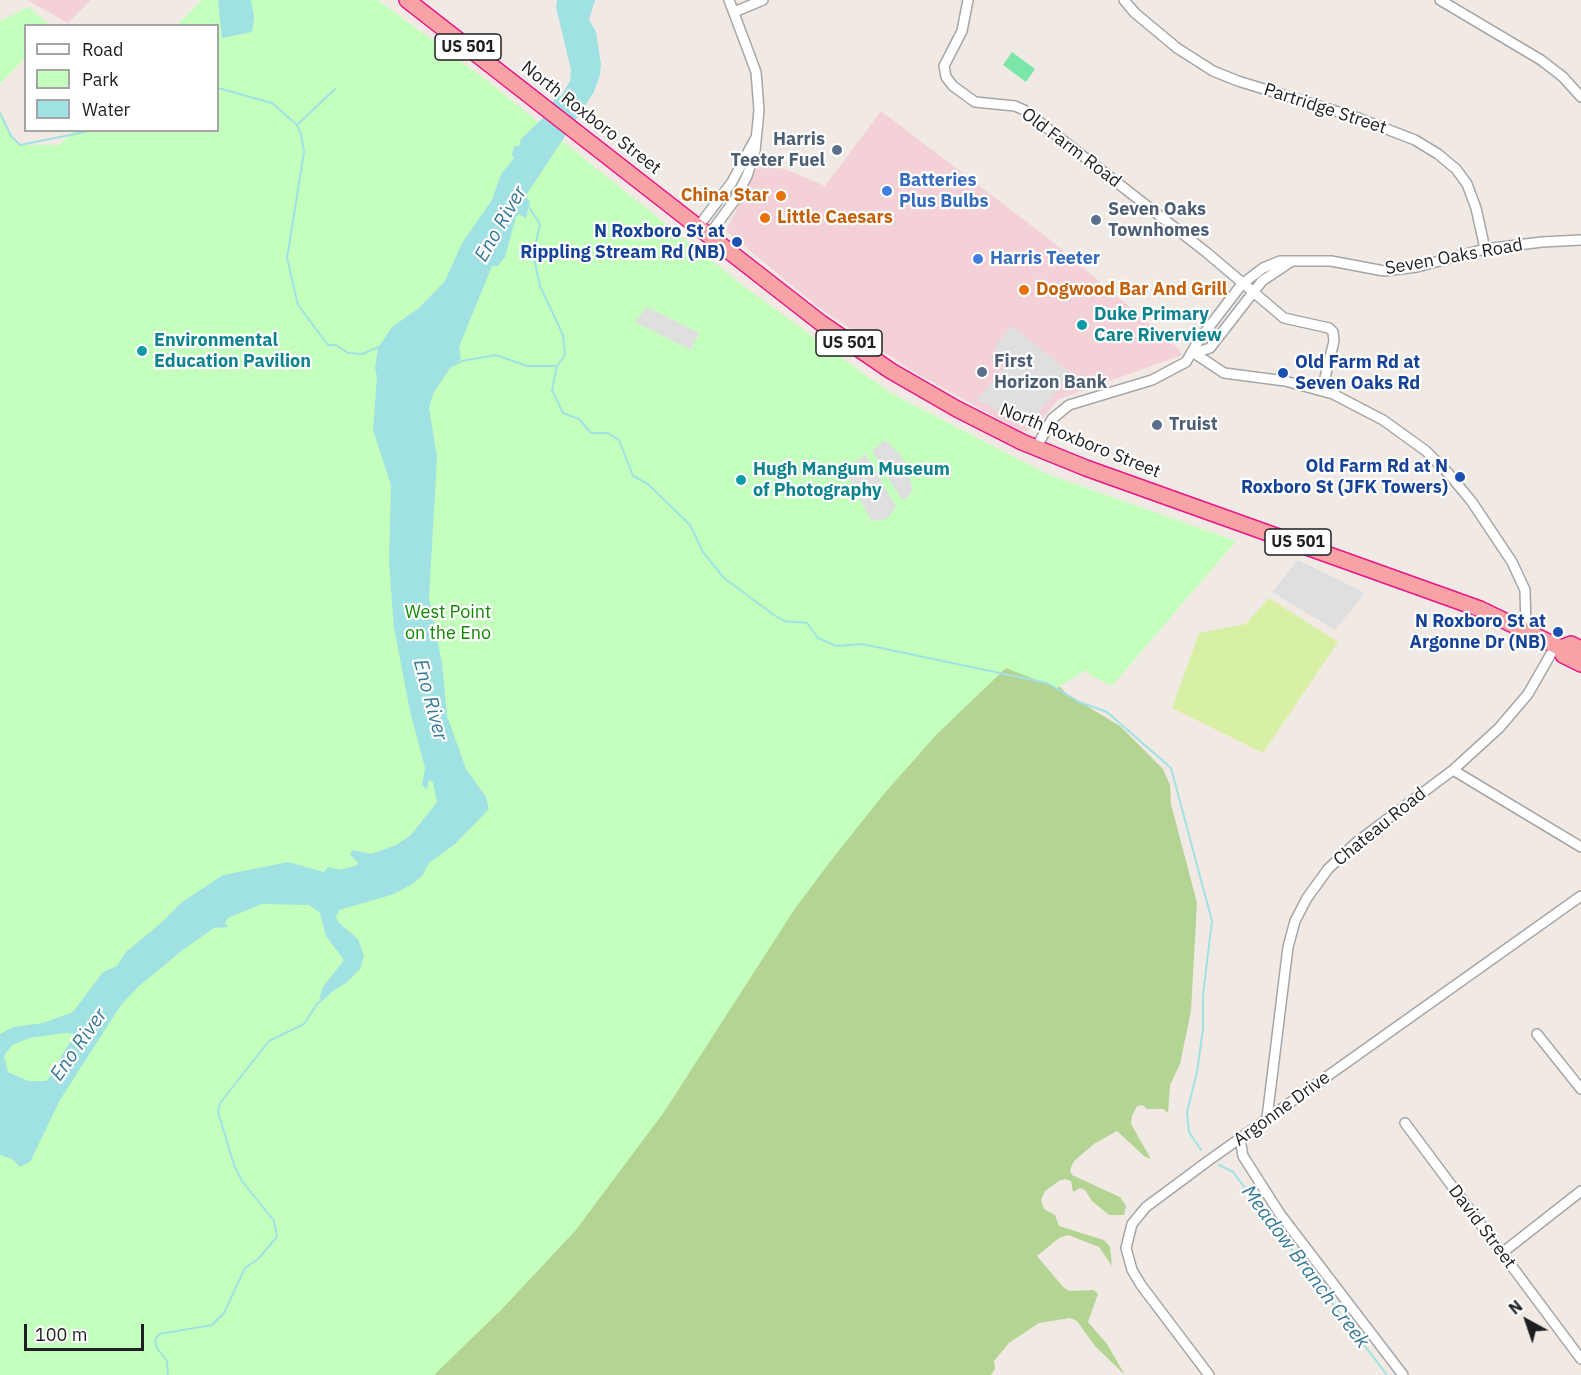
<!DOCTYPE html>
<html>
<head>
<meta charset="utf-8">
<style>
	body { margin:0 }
	#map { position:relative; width:1581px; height:1375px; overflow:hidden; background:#f1eae4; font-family:"IBM Plex Sans",sans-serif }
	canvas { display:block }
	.legend { position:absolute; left:24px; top:24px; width:195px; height:108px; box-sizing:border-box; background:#fff; border:2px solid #a5a5a5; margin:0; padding:8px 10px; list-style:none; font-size:18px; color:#1f1f1f }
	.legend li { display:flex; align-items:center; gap:12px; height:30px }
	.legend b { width:30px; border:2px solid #a5a5a5 }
	.north { position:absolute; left:1497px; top:1291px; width:60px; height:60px; -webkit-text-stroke:4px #fff; paint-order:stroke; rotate:320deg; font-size:16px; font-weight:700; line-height:24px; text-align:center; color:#1f1f1f }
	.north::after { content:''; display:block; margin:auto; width:21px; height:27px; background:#1f1f1f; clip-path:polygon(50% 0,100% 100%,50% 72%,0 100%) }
	.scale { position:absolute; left:24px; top:1324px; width:120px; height:27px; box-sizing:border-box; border:3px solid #1f1f1f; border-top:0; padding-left:8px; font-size:18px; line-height:21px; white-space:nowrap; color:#1f1f1f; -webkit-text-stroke:4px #fff; paint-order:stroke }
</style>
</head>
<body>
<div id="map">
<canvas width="1581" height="1375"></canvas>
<ul class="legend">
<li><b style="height:8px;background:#fff"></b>Road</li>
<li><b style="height:16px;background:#c4ffbd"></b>Park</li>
<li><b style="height:16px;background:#a0e1e3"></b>Water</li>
</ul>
<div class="north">N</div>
<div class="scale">100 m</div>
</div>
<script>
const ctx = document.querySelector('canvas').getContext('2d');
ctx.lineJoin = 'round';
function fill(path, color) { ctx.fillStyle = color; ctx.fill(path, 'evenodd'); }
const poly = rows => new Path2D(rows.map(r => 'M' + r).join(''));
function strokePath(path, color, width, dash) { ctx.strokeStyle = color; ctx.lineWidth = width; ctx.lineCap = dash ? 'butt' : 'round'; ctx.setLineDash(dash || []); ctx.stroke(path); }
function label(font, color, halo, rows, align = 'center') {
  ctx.font = font + ' "IBM Plex Sans",sans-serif'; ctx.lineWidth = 4.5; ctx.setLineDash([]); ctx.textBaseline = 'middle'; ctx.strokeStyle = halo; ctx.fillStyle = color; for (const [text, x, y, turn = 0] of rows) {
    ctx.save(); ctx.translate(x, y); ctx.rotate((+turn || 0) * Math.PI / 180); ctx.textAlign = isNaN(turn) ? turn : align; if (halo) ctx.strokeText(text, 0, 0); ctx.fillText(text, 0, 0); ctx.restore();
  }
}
const commercial = poly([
	[27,0,91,0,68,23],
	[881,111,1053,242,1177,347,1182,355,1059,399,1033,429,1022,432,909,369,817,306,726,231,761,159,825,186]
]);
const grass = poly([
	[1269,598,1338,642,1263,753,1172,708,1199,633,1246,624]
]);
const forest = poly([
	[894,629,1052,679,1067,694,1120,726,1163,769,1170,785,1171,804,1197,903,1191,1011,1180,1064,1170,1085,1168,1113,1163,1109,1147,1109,1143,1105,1137,1106,1132,1116,1131,1124,1151,1159,1144,1156,1117,1131,1094,1144,1074,1161,1070,1170,1072,1175,1120,1197,1126,1206,1124,1215,1109,1215,1092,1201,1085,1190,1080,1188,1073,1192,1071,1181,1065,1179,1059,1181,1045,1191,1041,1200,1044,1209,1055,1215,1059,1226,1104,1240,1110,1247,1112,1266,1099,1247,1068,1235,1059,1238,1037,1256,1064,1288,1070,1291,1094,1290,1098,1294,1088,1322,1107,1344,1125,1375,1095,1346,1077,1321,1070,1318,1039,1323,1009,1343,994,1361,995,1369,991,1375,117,1375]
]);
const park = poly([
	[202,0,378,0,486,80,742,285,889,392,1047,474,1236,541,1112,686,1092,676,1086,670,1057,688,1006,668,937,734,883,795,829,863,794,910,664,1112,575,1231,502,1309,434,1375,0,1375,0,114,17,145,59,145,74,131,218,130,218,26,177,25],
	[28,7,50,25,26,26,25,58,0,84,0,21]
]);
const pitch = poly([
	[1012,52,1035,69,1026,82,1003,65]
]);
const parking = poly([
	[647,307,699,333,691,350,635,322],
	[1012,326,1071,373,1029,425,977,400,1009,362,993,349],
	[885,440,902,456,913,489,908,497,902,500,872,451],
	[865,454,896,506,887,519,871,521,845,470],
	[1298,560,1365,593,1335,630,1272,592]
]);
const water = poly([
	[218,0,251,0,254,17,252,32,222,38],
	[557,0,595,0,589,20,596,32,601,64,600,75,594,92,525,197,530,201,526,218,519,214,516,217,505,257,498,266,492,266,459,347,461,359,452,365,433,394,429,408,437,457,429,598,442,663,447,716,466,769,486,797,489,809,455,844,429,863,422,876,411,885,391,895,339,910,336,917,339,923,358,939,364,956,360,969,346,983,319,1000,323,987,344,960,326,936,320,913,309,905,262,904,228,918,225,923,228,927,214,928,184,949,139,986,121,1005,60,1100,30,1162,20,1167,12,1159,0,1155,0,1034,13,1027,43,1023,73,1012,103,972,117,966,126,952,160,924,182,902,223,875,288,862,324,872,328,867,339,870,351,867,359,864,350,854,353,850,371,854,396,845,411,835,437,802,433,782,429,780,427,790,422,785,425,768,410,711,394,628,389,563,391,485,373,430,377,377,375,368,378,348,392,327,419,308,445,281,462,243,492,200,501,174,514,158,512,154,514,146,519,146,521,139,542,119,556,97,561,96,570,81,571,70,556,7],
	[65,1033,75,1034,58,1062,55,1071,46,1081,28,1081,8,1072,4,1056,12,1045,29,1038]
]);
const stream = poly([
	[218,88,272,103,297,125,301,134,304,152,287,258,298,305,328,345,336,345,348,353,362,354,381,346],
	[0,113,11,136,20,145,95,130],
	[297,125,335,89],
	[529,207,540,224,533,254,540,286,563,335,565,355,557,366,552,390,563,413,579,419,591,433,608,433,619,440,633,476,648,484,690,525,703,552,724,578,774,615,784,621,807,623,818,638,836,646,862,644,1047,683,1079,702,1107,712,1171,768,1212,921,1203,995,1203,1029,1197,1072,1187,1112,1189,1132,1201,1150],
	[449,367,462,361,496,355,527,366,556,366],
	[1219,1165,1233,1172,1387,1375],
	[168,1375,167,1361,157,1348,155,1341,159,1334,212,1325,224,1313,245,1268,258,1259,277,1237,274,1221,242,1181,234,1165,218,1112,220,1103,269,1041,304,1024,317,1004,329,994]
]);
const minor = poly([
	[968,0,962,31,944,66,946,77,953,86,975,102,1015,106,1024,110,1206,252,1284,318,1329,328,1333,332,1334,341,1322,390],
	[1124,0,1135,13,1177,48,1213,71,1238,81,1358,118,1415,140,1438,154,1456,169,1467,184,1476,208,1485,249],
	[1440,0,1541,60,1563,77,1581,97],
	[734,12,763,0],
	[698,227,732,182,755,139],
	[709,235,734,201,747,176,755,151,759,110,756,72,729,0],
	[1194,353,1224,373,1285,381,1333,394,1383,420,1426,451,1449,474,1472,502,1512,562,1525,590,1526,631],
	[1194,353,1210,348,1262,281,1292,261],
	[1036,448,1052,419,1069,405,1152,380,1186,362,1199,340,1242,284,1263,268,1280,261,1331,261,1384,271,1417,267,1485,249,1542,242,1581,240],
	[1453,770,1581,847],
	[1537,1034,1581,1089],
	[1267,1118,1288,947,1295,921,1307,898,1328,869,1358,841,1453,770,1499,728,1528,694,1556,645],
	[1405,1123,1581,1359],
	[1240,1139,1243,1156,1280,1214,1403,1375],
	[1502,1253,1581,1191],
	[1209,1375,1141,1285,1132,1270,1126,1248,1132,1224,1146,1207,1208,1161,1581,896]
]);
const trunk = poly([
	[407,0,821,323,891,371,957,409,1022,442,1086,468,1480,609,1561,648,1563,655,1581,664],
	[1561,648,1571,644,1581,649]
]);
const markers = [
	[837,150,6,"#5c6f8a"],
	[887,191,6,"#3f7fe0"],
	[781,196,6,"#e8710a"],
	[765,218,6,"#e8710a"],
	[1096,220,6,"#5c6f8a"],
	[737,242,6,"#1a4fb4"],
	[978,259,6,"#3f7fe0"],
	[1024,290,6,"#e8710a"],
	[1082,325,6,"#0f9aa8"],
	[142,351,6,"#0f9aa8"],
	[982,372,6,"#5c6f8a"],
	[1283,373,6,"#1a4fb4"],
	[1157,425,6,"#5c6f8a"],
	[1460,477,6,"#1a4fb4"],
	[741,480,6,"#0f9aa8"],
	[1558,632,6,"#1a4fb4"]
];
const shields = [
	[468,47,66],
	[849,343,66],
	[1298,542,66]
];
const shieldNames = [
	["US 501",468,47],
	["US 501",849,343],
	["US 501",1298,542]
];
const streetNames = [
	["Partridge Street",1325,109,18],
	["North Roxboro Street",591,118,38],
	["Old Farm Road",1071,148,37],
	["Seven Oaks Road",1454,257,-10],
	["North Roxboro Street",1080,441,22],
	["Chateau Road",1380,827,-39],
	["Argonne Drive",1282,1109,-36],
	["David Street",1482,1227,53]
];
const serviceNames = [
	["Harris",825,140,"right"],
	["Teeter Fuel",825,161,"right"],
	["Seven Oaks",1108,210],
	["Townhomes",1108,231],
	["First",994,362],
	["Horizon Bank",994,383],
	["Truist",1169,425]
];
const shopNames = [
	["Batteries",899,181],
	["Plus Bulbs",899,202],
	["Harris Teeter",990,259]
];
const foodNames = [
	["China Star",769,196,"right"],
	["Little Caesars",777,218],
	["Dogwood Bar And Grill",1036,290]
];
const transitNames = [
	["N Roxboro St at",725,232],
	["Rippling Stream Rd (NB)",725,253],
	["Old Farm Rd at",1295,363,"left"],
	["Seven Oaks Rd",1295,384,"left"],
	["Old Farm Rd at N",1448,467],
	["Roxboro St (JFK Towers)",1448,488],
	["N Roxboro St at",1546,622],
	["Argonne Dr (NB)",1546,643]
];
const cultureNames = [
	["Duke Primary",1094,315],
	["Care Riverview",1094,336],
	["Environmental",154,341],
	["Education Pavilion",154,362],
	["Hugh Mangum Museum",753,470],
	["of Photography",753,491]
];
const parkNames = [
	["West Point",448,613],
	["on the Eno",448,634]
];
const waterNames = [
	["Eno River",501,224,-60],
	["Eno River",430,700,75],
	["Eno River",79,1045,-55],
	["Meadow Branch Creek",1305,1267,53]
];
fill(commercial, '#f3d1d7');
fill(grass, '#d8f0a5');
fill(forest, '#b4d494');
fill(park, '#c4ffbd');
fill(pitch, '#7ae7a8');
fill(parking, '#dfdfdf');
fill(water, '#a0e1e3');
strokePath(stream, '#a0e1e3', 2);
strokePath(minor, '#a6a6a6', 12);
strokePath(trunk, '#ec1388', 18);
strokePath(minor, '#fff', 9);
strokePath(trunk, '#f7a2a4', 15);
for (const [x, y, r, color] of markers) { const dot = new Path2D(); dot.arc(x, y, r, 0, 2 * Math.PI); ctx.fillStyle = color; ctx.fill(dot); strokePath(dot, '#fff', 2); }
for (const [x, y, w] of shields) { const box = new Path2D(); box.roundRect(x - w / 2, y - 13, w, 26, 4.5); ctx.fillStyle = '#fff'; ctx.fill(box); strokePath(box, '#1f1f1f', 1.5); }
label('bold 16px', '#1f1f1f', null, shieldNames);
label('18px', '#1f1f1f', '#fff', streetNames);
label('bold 18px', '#4e5e75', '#fff', serviceNames, 'left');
label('bold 18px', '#366cbe', '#fff', shopNames, 'left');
label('bold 18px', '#c56008', '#fff', foodNames, 'left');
label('bold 18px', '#164399', '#fff', transitNames, 'right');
label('bold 18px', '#0d838f', '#fff', cultureNames, 'left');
label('18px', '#108901', '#fff', parkNames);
label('italic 20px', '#377a97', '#fff', waterNames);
</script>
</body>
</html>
